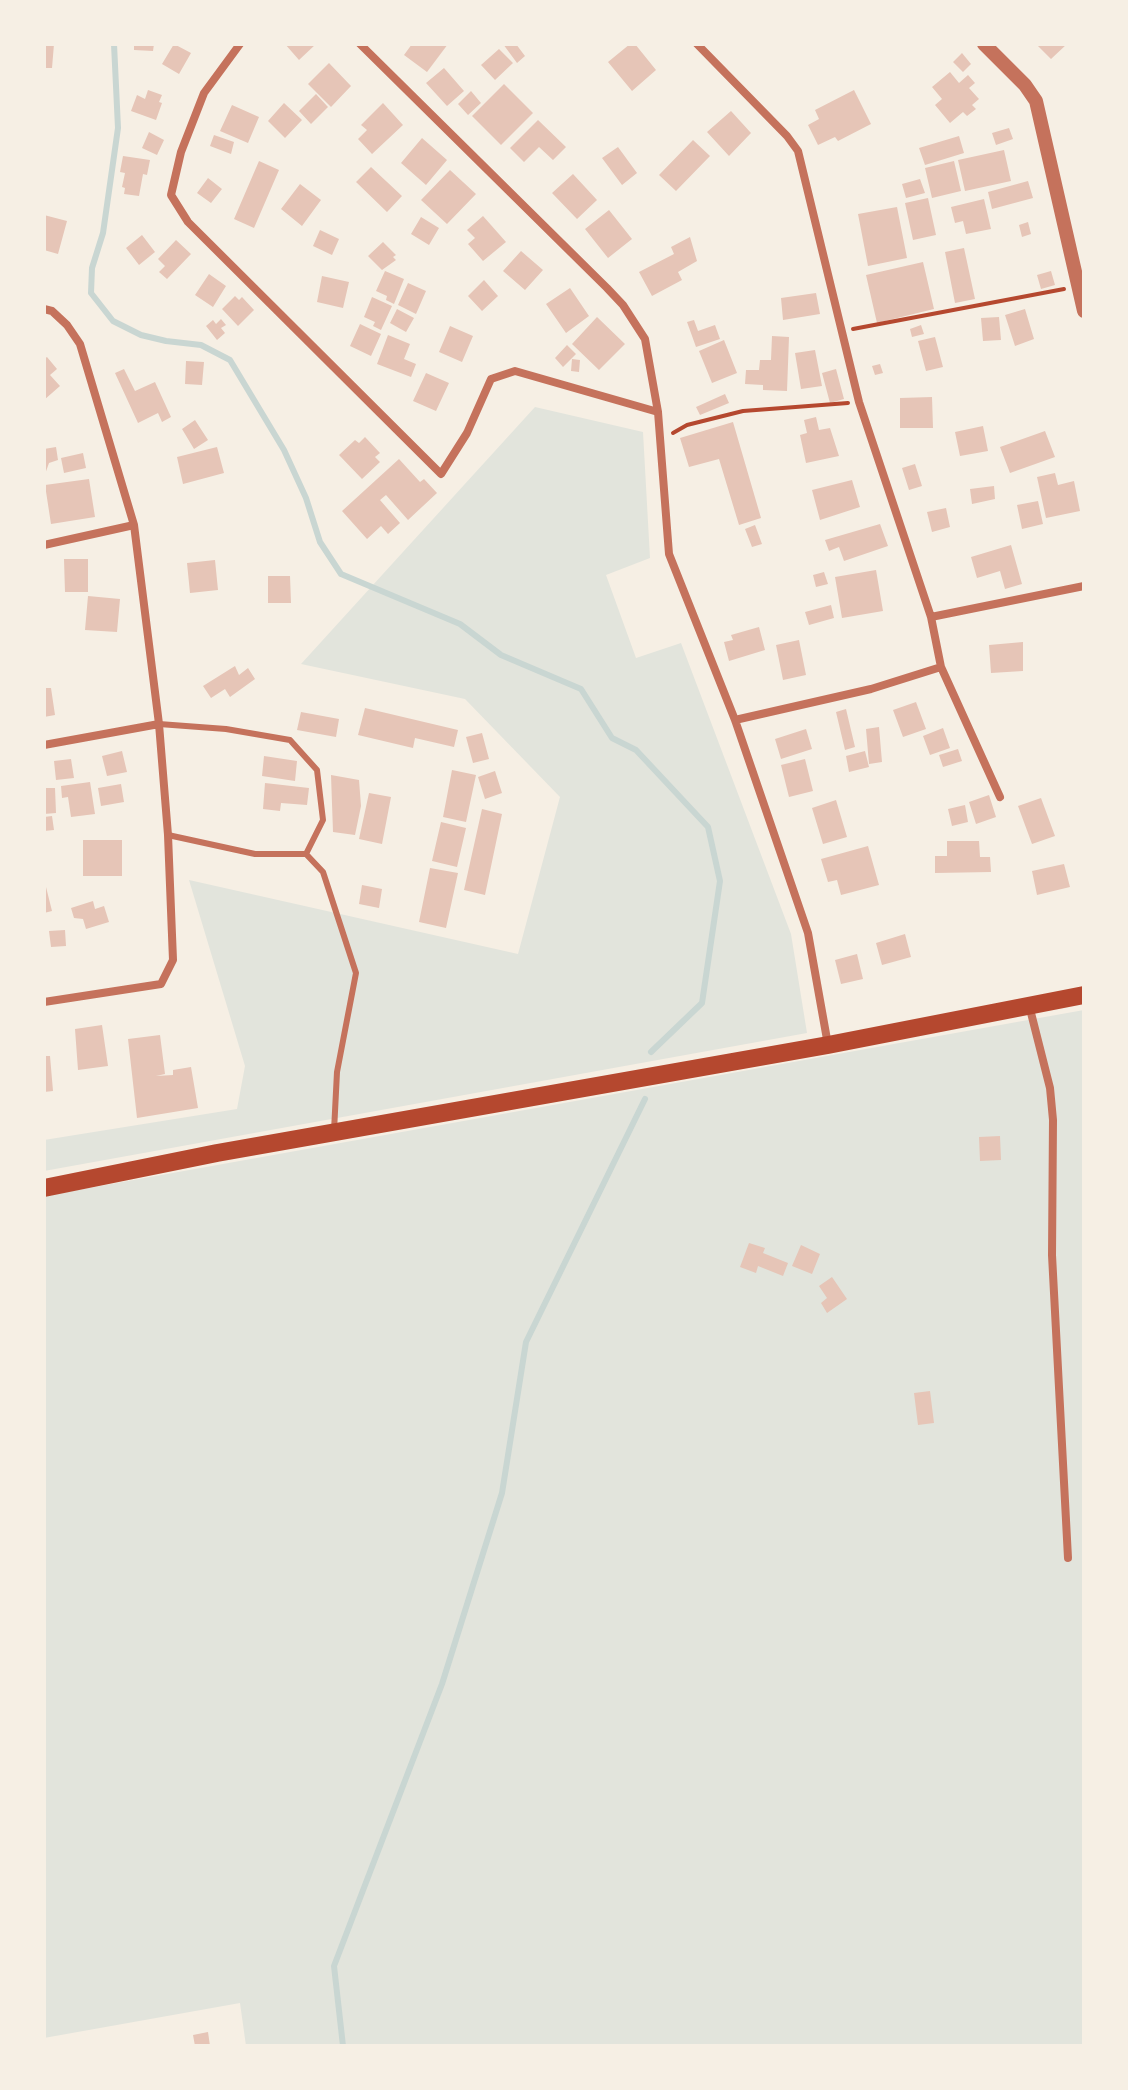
<!DOCTYPE html>
<html>
<head>
<meta charset="utf-8">
<style>
	body { margin:0 }
	#map { position:relative; width:1128px; height:2090px; overflow:hidden; background:#f6efe4; font-family:Karla,sans-serif }
	canvas { display:block }
	.frame { position:absolute; inset:0; border:46px solid #f6efe4; pointer-events:none }
</style>
</head>
<body>
<div id="map">
<canvas width="1128" height="2090"></canvas>
<div class="frame"></div>
</div>
<script>
const ctx = document.querySelector('canvas').getContext('2d');
ctx.lineJoin = 'round';
function fill(path, color) { ctx.fillStyle = color; ctx.fill(path, 'evenodd'); }
const poly = rows => new Path2D(rows.map(r => 'M' + r).join(''));
function strokePath(path, color, width, dash) { ctx.strokeStyle = color; ctx.lineWidth = width; ctx.lineCap = dash ? 'butt' : 'round'; ctx.setLineDash(dash || []); ctx.stroke(path); }
const green = poly([
	[535,407,643,432,650,558,606,575,636,658,681,643,791,934,807,1033,44,1171,44,1140,237,1109,245,1066,189,880,518,954,560,797,465,699,301,664],
	[1084,1010,1084,2046,246,2046,240,2003,44,2038,44,1196]
]);
const stream = poly([
	[114,44,118,128,103,233,92,268,91,293,113,321,141,335,166,341,201,345,230,360,284,450,306,498,320,542,341,574,460,624,501,655,581,689,612,738,636,750,708,827,720,881,702,1003,651,1052],
	[343,2046,334,1966,442,1684,502,1493,526,1342,645,1099]
]);
const building = poly([
	[44,44,54,44,52,68,44,68],
	[134,44,154,44,153,51,134,50],
	[174,44,191,53,179,74,162,64],
	[285,44,316,44,299,60],
	[412,44,448,44,427,72,404,55],
	[503,44,516,44,525,56,517,63],
	[630,44,635,44,656,70,632,91,608,62],
	[1036,44,1067,44,1051,59],
	[499,49,513,63,495,80,481,65],
	[962,53,971,64,963,72,953,62],
	[329,63,351,86,331,107,308,84],
	[444,68,464,91,447,106,426,83],
	[950,72,959,83,968,75,975,83,969,88,979,99,972,105,976,109,967,116,963,112,950,123,935,105,942,99,932,87],
	[504,84,533,113,501,145,472,116],
	[148,90,162,95,159,102,162,103,156,120,131,111,137,95,145,99],
	[854,90,871,124,838,141,835,137,818,145,808,125,819,119,815,110],
	[471,91,481,103,468,115,458,104],
	[316,94,328,107,311,124,299,111],
	[284,103,302,120,285,138,268,121],
	[383,103,403,125,372,154,358,139,367,130,361,125],
	[232,105,259,117,248,143,220,131],
	[731,111,751,133,729,156,707,132],
	[538,120,566,147,553,160,539,147,524,162,510,148],
	[1009,128,1013,139,996,145,992,133],
	[149,132,164,140,157,155,142,148],
	[214,135,234,142,231,154,210,146],
	[959,136,964,153,925,165,919,148],
	[422,138,447,160,426,185,401,163],
	[693,140,710,156,676,191,659,175],
	[618,147,637,173,622,185,602,158],
	[1004,150,1011,181,965,191,958,160],
	[123,156,150,160,147,175,143,174,139,196,124,194,125,188,122,187,125,173,120,172],
	[259,161,279,170,254,228,234,219],
	[954,161,961,191,932,198,925,168],
	[371,167,402,196,387,212,356,182],
	[450,170,476,194,447,224,421,200],
	[573,174,597,200,577,219,552,193],
	[208,178,222,189,211,203,197,193],
	[920,179,925,193,906,198,902,184],
	[1028,181,1033,198,992,209,988,192],
	[300,184,321,200,302,226,281,209],
	[928,198,936,235,913,240,905,203],
	[984,199,991,229,966,234,963,221,955,223,951,207],
	[897,207,907,258,868,266,858,214],
	[609,210,632,239,608,258,585,229],
	[44,215,67,221,58,254,44,250],
	[483,216,506,242,483,261,468,244,475,238,467,230],
	[421,217,439,228,429,245,411,234],
	[1028,222,1031,234,1022,237,1019,225],
	[320,230,339,239,332,255,313,246],
	[142,235,155,252,139,265,126,248],
	[690,237,697,261,678,272,682,280,652,296,639,272,674,254,671,247],
	[176,240,191,254,167,279,159,272,165,266,158,259],
	[383,242,396,255,393,257,396,260,382,270,368,256],
	[964,248,975,299,955,303,945,252],
	[521,251,543,270,525,290,503,271],
	[923,262,934,309,877,323,866,275],
	[385,271,404,279,394,304,386,300,387,296,376,291],
	[1051,271,1055,285,1041,289,1037,275],
	[209,274,226,286,213,307,195,295],
	[322,276,349,282,343,308,317,302],
	[484,280,498,296,482,311,468,296],
	[408,283,426,291,416,314,398,305],
	[570,288,589,316,566,333,546,304],
	[816,293,820,314,783,320,781,298],
	[235,296,239,300,242,297,254,310,238,326,222,309],
	[372,297,392,306,381,330,373,326,375,322,364,317],
	[397,309,414,318,406,332,390,323],
	[1025,309,1034,339,1015,346,1005,315],
	[597,317,625,344,599,370,572,344],
	[999,317,1001,340,983,341,981,318],
	[221,319,226,325,221,328,225,333,217,340,206,326,213,320,216,324],
	[694,320,698,331,715,325,720,339,696,347,687,322],
	[360,324,381,334,371,356,350,346],
	[921,325,924,334,912,337,910,329],
	[450,326,473,336,462,362,439,352],
	[388,335,410,344,404,359,416,364,411,377,377,364],
	[772,336,789,337,787,391,763,390,763,385,745,384,746,370,759,370,760,360,771,360],
	[935,337,943,367,926,371,918,341],
	[724,340,737,373,712,383,699,351],
	[567,345,576,354,563,367,555,358],
	[815,350,822,386,801,389,795,353],
	[47,357,57,369,50,375,60,386,44,400,44,359],
	[572,359,580,360,579,372,571,371],
	[186,361,204,362,202,385,185,384],
	[880,364,883,373,875,375,872,366],
	[124,369,135,391,155,382,171,417,162,422,158,413,138,423,115,373],
	[836,369,844,399,830,403,822,373],
	[426,373,449,383,436,411,413,401],
	[725,394,729,403,700,415,696,407],
	[932,397,933,428,900,428,900,398],
	[816,417,819,430,830,428,839,456,806,463,800,435,807,433,804,420],
	[195,420,208,440,194,449,182,429],
	[733,422,761,518,739,525,719,459,689,467,680,438],
	[983,426,988,451,960,456,955,432],
	[1045,431,1055,457,1010,473,1000,447],
	[365,437,380,453,375,457,380,462,362,479,339,455,355,440,359,443],
	[56,447,58,460,49,463,44,477,44,449],
	[217,447,224,473,183,484,177,457],
	[83,453,86,468,64,473,61,458],
	[399,459,420,482,424,479,437,493,408,520,386,495,380,500,400,523,388,534,381,526,367,539,342,511],
	[915,464,922,486,909,490,902,468],
	[1055,473,1058,485,1074,481,1080,511,1046,518,1037,477],
	[89,479,95,517,51,524,45,485],
	[852,480,860,507,820,520,812,490],
	[994,486,995,499,972,504,970,489],
	[1038,501,1043,524,1022,529,1017,505],
	[946,508,950,527,932,532,927,512],
	[880,524,888,546,844,561,839,547,829,551,825,540],
	[755,525,762,544,752,547,745,529],
	[1011,545,1022,584,1005,589,1000,571,977,578,971,557],
	[64,559,88,559,88,592,65,592],
	[215,560,218,590,190,593,187,563],
	[876,570,883,611,842,618,835,577],
	[824,572,828,584,816,587,813,575],
	[268,576,290,576,291,603,268,603],
	[88,596,120,599,117,632,85,630],
	[831,605,834,618,809,625,805,612],
	[759,627,765,650,729,661,724,642,733,640,731,635],
	[799,640,806,675,783,680,776,645],
	[1023,642,1023,671,991,673,989,645],
	[235,666,239,675,248,668,255,679,230,697,225,689,211,698,203,686],
	[44,688,51,688,55,715,44,717],
	[916,702,926,729,903,737,893,710],
	[365,708,458,730,454,747,415,738,413,748,358,735],
	[846,709,855,747,845,750,836,712],
	[301,712,339,719,336,737,297,730],
	[879,727,882,762,869,764,866,729],
	[943,728,950,748,930,755,923,736],
	[806,729,812,749,781,759,775,739],
	[482,733,489,759,473,763,466,737],
	[958,749,962,761,943,767,939,755],
	[122,751,127,772,107,776,102,756],
	[865,751,869,767,849,772,846,756],
	[264,756,297,761,295,781,262,776],
	[71,759,74,778,56,780,54,761],
	[805,759,813,791,789,797,781,765],
	[452,770,476,775,466,822,443,817],
	[495,771,502,793,485,799,478,777],
	[331,775,359,780,361,806,355,835,333,832],
	[90,782,95,814,71,817,68,797,62,798,61,786],
	[265,783,309,788,307,805,281,803,280,811,263,809],
	[121,784,124,802,101,806,98,788],
	[44,788,55,788,56,813,44,814],
	[369,793,391,797,382,844,359,839],
	[989,795,996,817,976,824,969,802],
	[1041,798,1055,836,1032,844,1018,806],
	[836,800,847,837,823,844,812,808],
	[965,805,968,822,952,826,948,809],
	[482,809,502,814,485,895,464,890],
	[52,816,54,830,44,831,44,817],
	[441,822,466,828,457,867,432,861],
	[83,840,122,840,122,876,83,876],
	[947,841,979,841,980,857,990,857,991,872,935,873,935,856,947,856],
	[868,846,879,885,841,895,837,880,828,882,821,859],
	[1064,864,1070,887,1037,895,1032,871],
	[430,868,458,873,446,928,419,922],
	[362,885,382,889,379,908,359,904],
	[46,887,52,911,44,913,44,888],
	[93,901,95,909,104,906,109,922,86,929,83,919,74,918,71,908],
	[65,930,66,946,51,947,49,931],
	[905,934,911,957,882,965,876,943],
	[857,954,863,979,841,984,835,960],
	[102,1025,108,1066,78,1070,75,1029],
	[160,1035,165,1074,156,1076,173,1075,173,1070,191,1067,198,1108,137,1118,128,1039],
	[44,1056,50,1056,53,1091,44,1092],
	[1000,1136,1001,1160,980,1161,979,1137],
	[749,1243,765,1248,763,1253,788,1263,783,1276,758,1266,756,1273,740,1267],
	[801,1245,820,1254,812,1274,792,1266],
	[832,1277,847,1299,827,1313,821,1303,827,1298,819,1286],
	[930,1391,934,1423,918,1425,914,1393],
	[208,2032,210,2046,195,2046,193,2035]
]);
const path = poly([
	[853,329,1064,289],
	[673,433,687,425,743,411,848,403]
]);
const service = poly([
	[159,724,226,729,290,740,317,770,323,820,306,854,255,854,168,835],
	[306,854,323,872,356,973,337,1072,334,1131]
]);
const minor = poly([
	[240,44,204,93,181,152,171,195,188,222,441,474,467,433,491,379,515,371,658,412],
	[360,44,607,288,623,305,645,339,658,412,669,554,735,720,808,933,828,1045],
	[697,44,787,136,798,151,859,402,931,617,941,667,1000,797],
	[44,309,52,311,67,325,80,344,134,525,159,724,168,835,173,960,161,984,44,1002],
	[44,545,134,525],
	[931,617,1084,586],
	[735,720,871,689,941,667],
	[44,745,159,724],
	[1029,1005,1050,1088,1053,1120,1052,1255,1068,1558]
]);
const tertiary = poly([
	[984,44,1025,85,1036,101,1084,311]
]);
const primary = poly([
	[44,1188,217,1153,828,1045,1084,995]
]);
fill(green, '#e2e4dc');
strokePath(stream, '#c9d6d2', 6);
fill(building, '#e6c5b7');
strokePath(path, '#b5482f', 4);
strokePath(service, '#c5725c', 6);
strokePath(minor, '#c5725c', 8);
strokePath(tertiary, '#c5725c', 14);
strokePath(primary, '#b5482f', 18);
</script>
</body>
</html>
